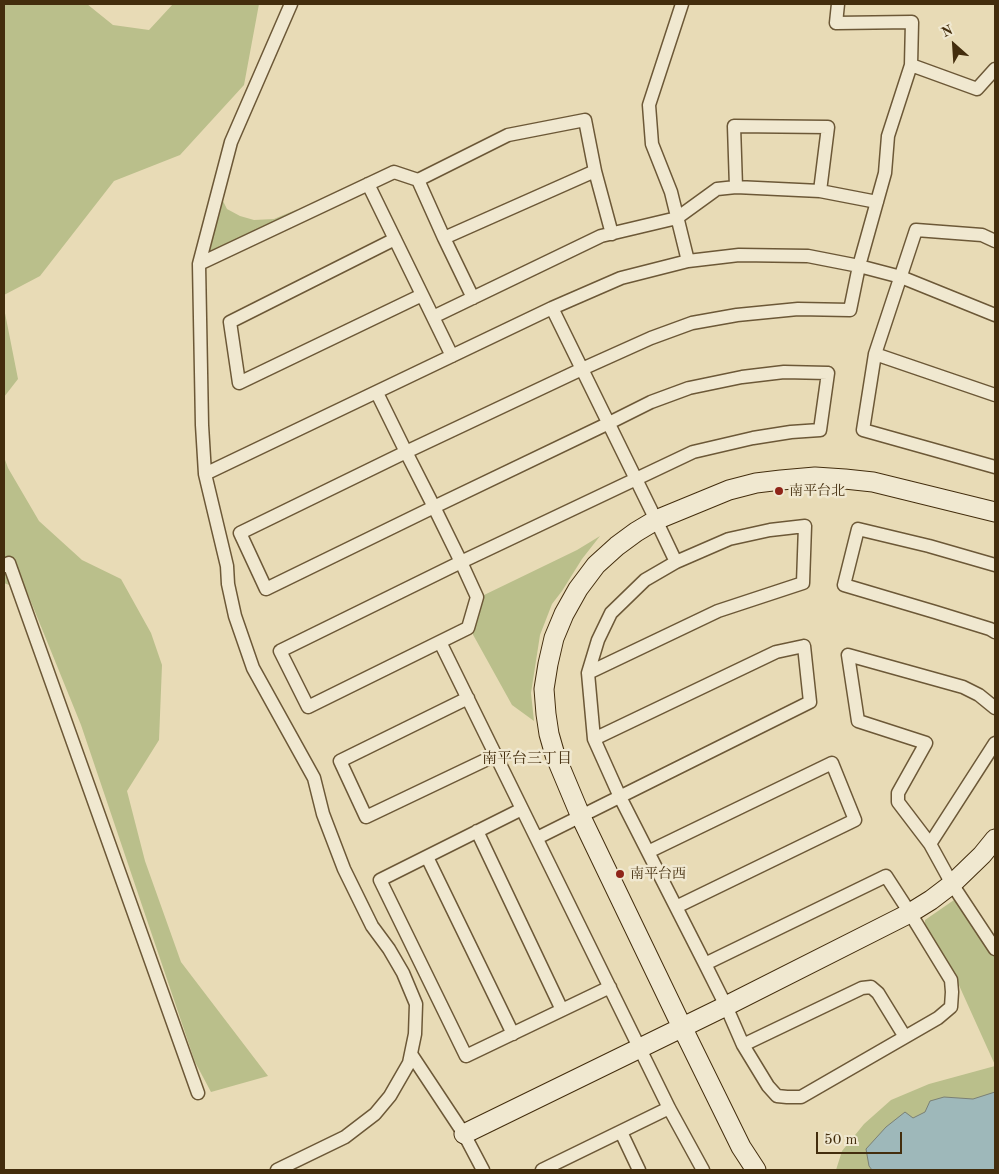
<!DOCTYPE html>
<html>
<head>
<meta charset="utf-8">
<style>
	body { margin:0 }
	#map { position:relative; width:999px; height:1174px; overflow:hidden; background:#e8dbb6; font-family:"Old Standard TT",serif }
	canvas { display:block }
	.frame { position:absolute; inset:0; border:5px solid #432d0d; pointer-events:none }
	.north { position:absolute; left:929px; top:20px; width:50px; height:50px; -webkit-text-stroke:4px #f0e8d0; paint-order:stroke; rotate:334deg; font-size:14px; font-weight:700; line-height:20px; text-align:center; color:#432d0d }
	.north::after { content:''; display:block; margin:auto; width:18px; height:22px; background:#432d0d; clip-path:polygon(50% 0,100% 100%,50% 72%,0 100%) }
	.scale { position:absolute; left:816px; top:1132px; width:86px; height:22px; box-sizing:border-box; border:2px solid #432d0d; border-top:0; padding-left:6px; font-size:15px; line-height:18px; white-space:nowrap; color:#432d0d; -webkit-text-stroke:4px #f0e8d0; paint-order:stroke }
</style>
</head>
<body>
<div id="map">
<canvas width="999" height="1174"></canvas>
<div class="frame"></div>
<div class="north">N</div>
<div class="scale">50 m</div>
</div>
<script>
const ctx = document.querySelector('canvas').getContext('2d');
ctx.lineJoin = 'round';
function fill(path, color) { ctx.fillStyle = color; ctx.fill(path, 'evenodd'); }
const poly = rows => new Path2D(rows.map(r => 'M' + r).join(''));
function strokePath(path, color, width, dash) { ctx.strokeStyle = color; ctx.lineWidth = width; ctx.lineCap = dash ? 'butt' : 'round'; ctx.setLineDash(dash || []); ctx.stroke(path); }
function label(font, color, halo, rows, align = 'center') {
  ctx.font = font + ' "Old Standard TT","Noto Serif JP",serif'; ctx.lineWidth = 5; ctx.setLineDash([]); ctx.textBaseline = 'middle'; ctx.strokeStyle = halo; ctx.fillStyle = color; for (const [text, x, y, turn = 0] of rows) {
    ctx.save(); ctx.translate(x, y); ctx.rotate((+turn || 0) * Math.PI / 180); ctx.textAlign = isNaN(turn) ? turn : align; if (halo) ctx.strokeText(text, 0, 0); ctx.fillText(text, 0, 0); ctx.restore();
  }
}
const green = poly([
	[4,4,87,4,113,25,149,30,173,4,259,4,244,85,180,155,114,181,40,276,4,295],
	[221,197,227,209,240,216,254,220,274,219,298,209,203,260],
	[4,308,18,379,4,397],
	[4,457,8,468,39,521,82,560,121,579,151,633,162,665,159,740,127,791,145,861,181,962,268,1076,211,1092,195,1062,81,725,27,592,4,583],
	[600,536,582,559,562,591,552,604,540,635,531,693,534,721,512,705,471,631,482,596,577,550],
	[954,900,958,903,995,954,995,1065,953,972,925,924,925,920],
	[995,1066,995,1170,836,1170,842,1151,864,1124,891,1100,929,1084]
]);
const water = poly([
	[995,1092,995,1170,872,1170,869,1166,866,1149,886,1127,905,1112,913,1118,925,1112,930,1101,944,1097,973,1099,995,1092]
]);
const street = poly([
	[682,4,649,105,652,144,671,192,688,261],
	[838,4,836,23,912,22,911,65,977,89,995,69],
	[595,171,612,234],
	[368,184,452,356],
	[736,187,734,126,828,127,820,191],
	[444,238,473,298],
	[395,239,230,322,239,383,422,295],
	[995,241,982,235,916,230,875,354,863,430,995,467],
	[199,264,394,172,418,180,508,135,585,120,595,171,444,238,418,180],
	[552,308,656,520,676,562],
	[433,317,601,236,677,218,717,189,736,187,820,191,877,202],
	[875,354,995,395],
	[377,393,406,452,434,507,461,562,477,597,468,628,308,707,280,651,461,562,693,452,753,438,791,432,820,430,828,373,784,372,742,377,689,388,651,402,609,423,434,507,266,589,240,533,406,452,582,369,651,338,692,323,737,315,798,309,850,310,859,266,885,173,888,136,911,65],
	[205,474,552,308,621,278,688,261,739,255,808,256,859,266,901,277,995,315],
	[805,526,803,583,718,611,588,673,598,640,611,613,645,580,676,562,729,539,770,530,805,526],
	[995,565,929,546,858,529,844,585,935,612,990,629,995,632],
	[4,566,9,563,198,1093],
	[440,642,669,1108,703,1170],
	[588,673,594,739,620,797,705,964,726,1006,743,1045,768,1086,777,1096,787,1097,801,1097,938,1018,951,1007,952,992,951,980,910,913,886,876,705,964],
	[468,698,340,761,366,817,496,755],
	[995,743,930,844,952,884,995,949],
	[522,809,380,880,466,1056,610,987],
	[477,831,562,1010],
	[537,838,810,702,804,646,776,652,594,739],
	[930,844,898,802,898,793,926,743,858,721,848,655,963,687,979,695,995,708],
	[648,852,832,763,855,820,676,907],
	[427,857,513,1034],
	[743,1045,862,988,871,987,878,993,905,1037],
	[411,1054,464,1134,483,1170],
	[621,1132,639,1170],
	[277,1170,345,1137,375,1114,390,1096,409,1063,415,1034,416,1004,403,973,389,949,372,926,344,869,323,814,314,778,253,668,235,616,228,584,227,566,205,474,202,425,199,264,231,142,291,4],
	[542,1170,669,1108]
]);
const secondary = poly([
	[464,1134,726,1006,910,913,931,900,952,884,982,855,995,839],
	[756,1170,741,1147,682,1027,581,817,555,755,549,734,546,714,544,689,548,664,554,638,564,614,578,589,596,565,617,546,636,532,656,520,729,490,756,483,781,480,815,477,845,479,873,482,995,512]
]);
const markers = [
	[779,491,5,"#8f2418"],
	[620,874,5,"#8f2418"]
];
const poiNames = [
	["南平台北",789,491],
	["南平台西",630,874]
];
const neighbourhoodNames = [
	["南平台三丁目",527,759]
];
fill(green, '#babf8b');
fill(water, '#9eb8ba');
strokePath(water, '#7a8075', 1);
strokePath(street, '#6c5837', 15);
strokePath(secondary, '#432d0d', 21);
strokePath(street, '#f0e8d0', 12);
strokePath(secondary, '#f0e8d0', 19);
for (const [x, y, r, color] of markers) { const dot = new Path2D(); dot.arc(x, y, r, 0, 2 * Math.PI); ctx.fillStyle = color; ctx.fill(dot); strokePath(dot, '#f0e8d0', 2); }
label('14px', '#432d0d', '#f0e8d0', poiNames, 'left');
label('15px', '#432d0d', '#f0e8d0', neighbourhoodNames);
</script>
</body>
</html>
